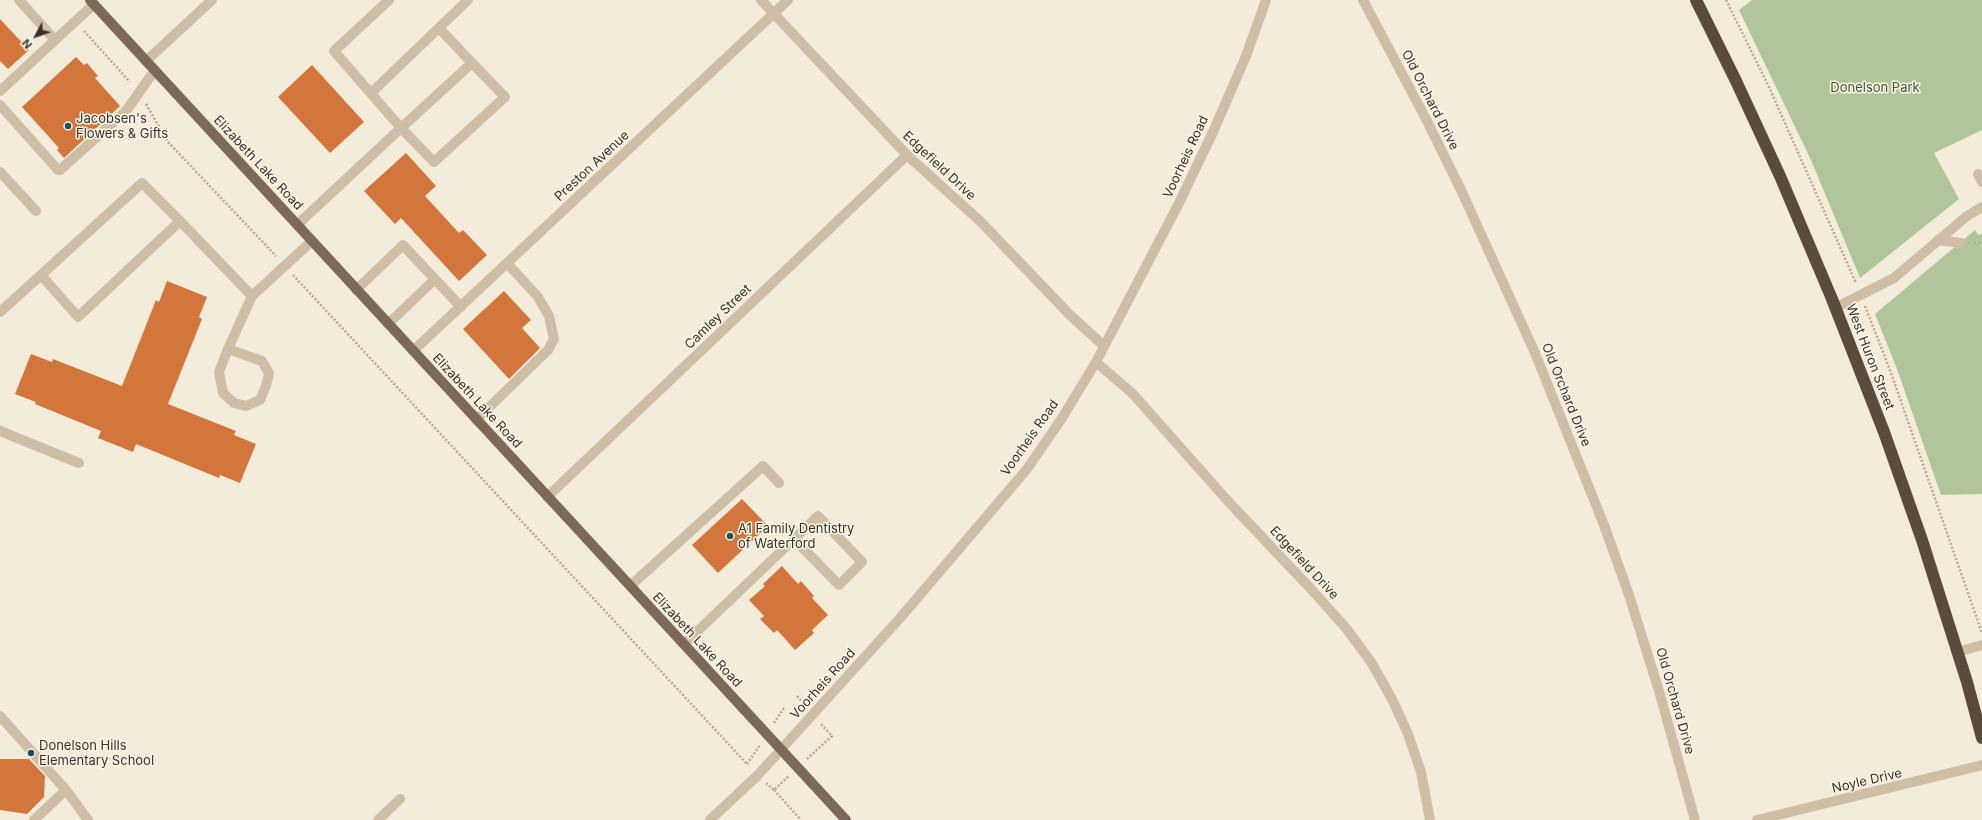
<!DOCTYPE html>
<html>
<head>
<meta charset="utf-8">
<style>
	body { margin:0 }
	#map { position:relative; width:1982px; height:820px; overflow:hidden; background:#f4ecdb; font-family:Inter,sans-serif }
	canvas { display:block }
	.north { position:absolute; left:16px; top:16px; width:40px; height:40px; -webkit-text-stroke:3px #fbf5e8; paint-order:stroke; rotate:229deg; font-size:11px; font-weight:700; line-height:16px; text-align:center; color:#393027 }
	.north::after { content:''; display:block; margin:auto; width:14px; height:18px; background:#393027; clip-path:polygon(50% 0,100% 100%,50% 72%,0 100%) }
</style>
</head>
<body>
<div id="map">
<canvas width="1982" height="820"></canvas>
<div class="north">N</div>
</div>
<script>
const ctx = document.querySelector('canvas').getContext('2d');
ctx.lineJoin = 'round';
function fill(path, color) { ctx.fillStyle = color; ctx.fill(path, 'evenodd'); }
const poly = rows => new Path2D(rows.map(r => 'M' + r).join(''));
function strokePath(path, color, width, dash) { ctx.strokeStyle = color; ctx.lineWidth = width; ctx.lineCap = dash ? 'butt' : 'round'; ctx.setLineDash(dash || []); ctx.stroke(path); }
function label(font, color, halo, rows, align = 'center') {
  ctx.font = font + ' Inter,sans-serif'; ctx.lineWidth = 3; ctx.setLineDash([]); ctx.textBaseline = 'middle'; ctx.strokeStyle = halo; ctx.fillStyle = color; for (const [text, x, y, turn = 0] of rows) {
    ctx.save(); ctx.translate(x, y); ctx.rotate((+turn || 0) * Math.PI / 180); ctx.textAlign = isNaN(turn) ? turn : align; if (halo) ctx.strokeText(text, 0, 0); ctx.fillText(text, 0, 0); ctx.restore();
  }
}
const green = poly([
	[1752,0,1982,0,1982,130,1934,153,1959,199,1860,278,1811,160,1739,10],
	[1975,230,1978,235,1982,234,1982,494,1941,495,1897,369,1875,314]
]);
const building = poly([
	[0,19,29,50,8,69,0,61],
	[76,57,84,65,87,63,98,76,95,78,120,106,64,158,57,150,59,148,22,107],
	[312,65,364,122,330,153,278,97],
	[406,153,436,186,425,196,459,233,463,230,487,255,459,281,401,218,395,224,364,191],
	[167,281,207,297,199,317,202,319,168,404,236,431,234,435,256,444,240,483,220,475,219,478,136,444,133,452,98,438,101,431,35,404,36,402,15,394,31,354,52,362,53,359,122,386,156,300,159,302],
	[504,291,531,320,522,328,540,348,509,379,463,329],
	[742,499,768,526,718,573,692,545],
	[782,566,798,584,801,581,814,596,812,598,828,615,812,630,814,633,795,650,777,630,774,633,760,619,764,616,749,600,765,586,763,584],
	[0,759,29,759,45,776,44,797,27,814,0,810]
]);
const path = poly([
	[1726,0,1769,87,1856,283],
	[84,31,130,82],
	[146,104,168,142,276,256],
	[1974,243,1982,243],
	[293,275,747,764],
	[1865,306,1890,370,1982,633],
	[797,696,805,705],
	[774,723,784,708],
	[807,759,832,736,821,724],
	[747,764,760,745],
	[766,783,774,790,789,776],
	[774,790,801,820]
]);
const minor = poly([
	[19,0,55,40],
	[761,0,907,155,980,221,1070,315,1104,346],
	[1363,0,1426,119,1461,190,1535,353,1604,525,1629,595,1659,691,1695,820],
	[439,28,472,63],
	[146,61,212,0],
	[0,91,94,4],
	[371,93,468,0],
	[0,105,58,170,60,170,126,111,155,70],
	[0,172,36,211],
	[1978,174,1982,182],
	[180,221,142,183,41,275,78,317,180,221,252,296],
	[297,225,401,128,472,63,505,97,434,162,401,128,334,51,389,0],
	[1938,240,1961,243],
	[356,290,403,245,461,307],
	[1835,308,1894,278,1967,216,1982,207],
	[0,312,41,275],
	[388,324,435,279],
	[228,349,262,361,269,373,266,386,260,400,246,406,234,403,223,393,219,372,228,349,252,296,312,241],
	[413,351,788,0],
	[1096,362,1133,394,1226,499,1311,589,1346,628,1371,662,1392,699,1408,734,1421,772,1430,820],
	[476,420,548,350,554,339,549,316,538,297,507,263],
	[0,431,79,463],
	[547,497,907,155],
	[630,586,763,466,779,483],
	[684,644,794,539,818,516,862,562,839,585,794,539],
	[1957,652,1982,645],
	[0,716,66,790,88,820],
	[34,820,66,790],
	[378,820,400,799],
	[710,820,758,775,901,617,1027,469,1062,418,1096,362,1179,203,1213,132,1246,56,1266,0],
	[1757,820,1982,765]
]);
const major = poly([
	[90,0,846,820]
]);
const highway = poly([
	[1696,0,1736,81,1780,176,1832,299,1884,432,1922,540,1967,682,1982,738]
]);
const markers = [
	[68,126,4,"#18505f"],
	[730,536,4,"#18505f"],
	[31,753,4,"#18505f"]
];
const parkNames = [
	["Donelson Park",1875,88]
];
const streetNames = [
	["Old Orchard Drive",1430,100,63],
	["Voorheis Road",1186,157,-65],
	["Elizabeth Lake Road",258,163,47],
	["Preston Avenue",592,166,-43],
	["Edgefield Drive",939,166,43],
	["Camley Street",718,317,-44],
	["West Huron Street",1870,357,69],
	["Old Orchard Drive",1566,395,68],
	["Elizabeth Lake Road",477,401,47],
	["Voorheis Road",1030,438,-55],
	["Edgefield Drive",1304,563,47],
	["Elizabeth Lake Road",697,640,47],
	["Voorheis Road",823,684,-48],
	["Old Orchard Drive",1675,701,74],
	["Noyle Drive",1867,781,-13]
];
const poiNames = [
	["Jacobsen's",76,119],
	["Flowers & Gifts",76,134],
	["A1 Family Dentistry",738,529],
	["of Waterford",738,544],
	["Donelson Hills",39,746],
	["Elementary School",39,761]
];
fill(green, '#b0c599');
fill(building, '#d2763b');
strokePath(path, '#baa88f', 2.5, [2, 2]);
strokePath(minor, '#cebea5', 10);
strokePath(major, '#7d6957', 10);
strokePath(highway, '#5b4b3d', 12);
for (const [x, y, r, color] of markers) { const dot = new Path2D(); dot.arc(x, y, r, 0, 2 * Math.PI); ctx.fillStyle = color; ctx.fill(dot); strokePath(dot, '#fbf5e8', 1.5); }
label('13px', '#415a28', '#fbf5e8', parkNames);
label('13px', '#393027', '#fbf5e8', streetNames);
label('13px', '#393027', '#fbf5e8', poiNames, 'left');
</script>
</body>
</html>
